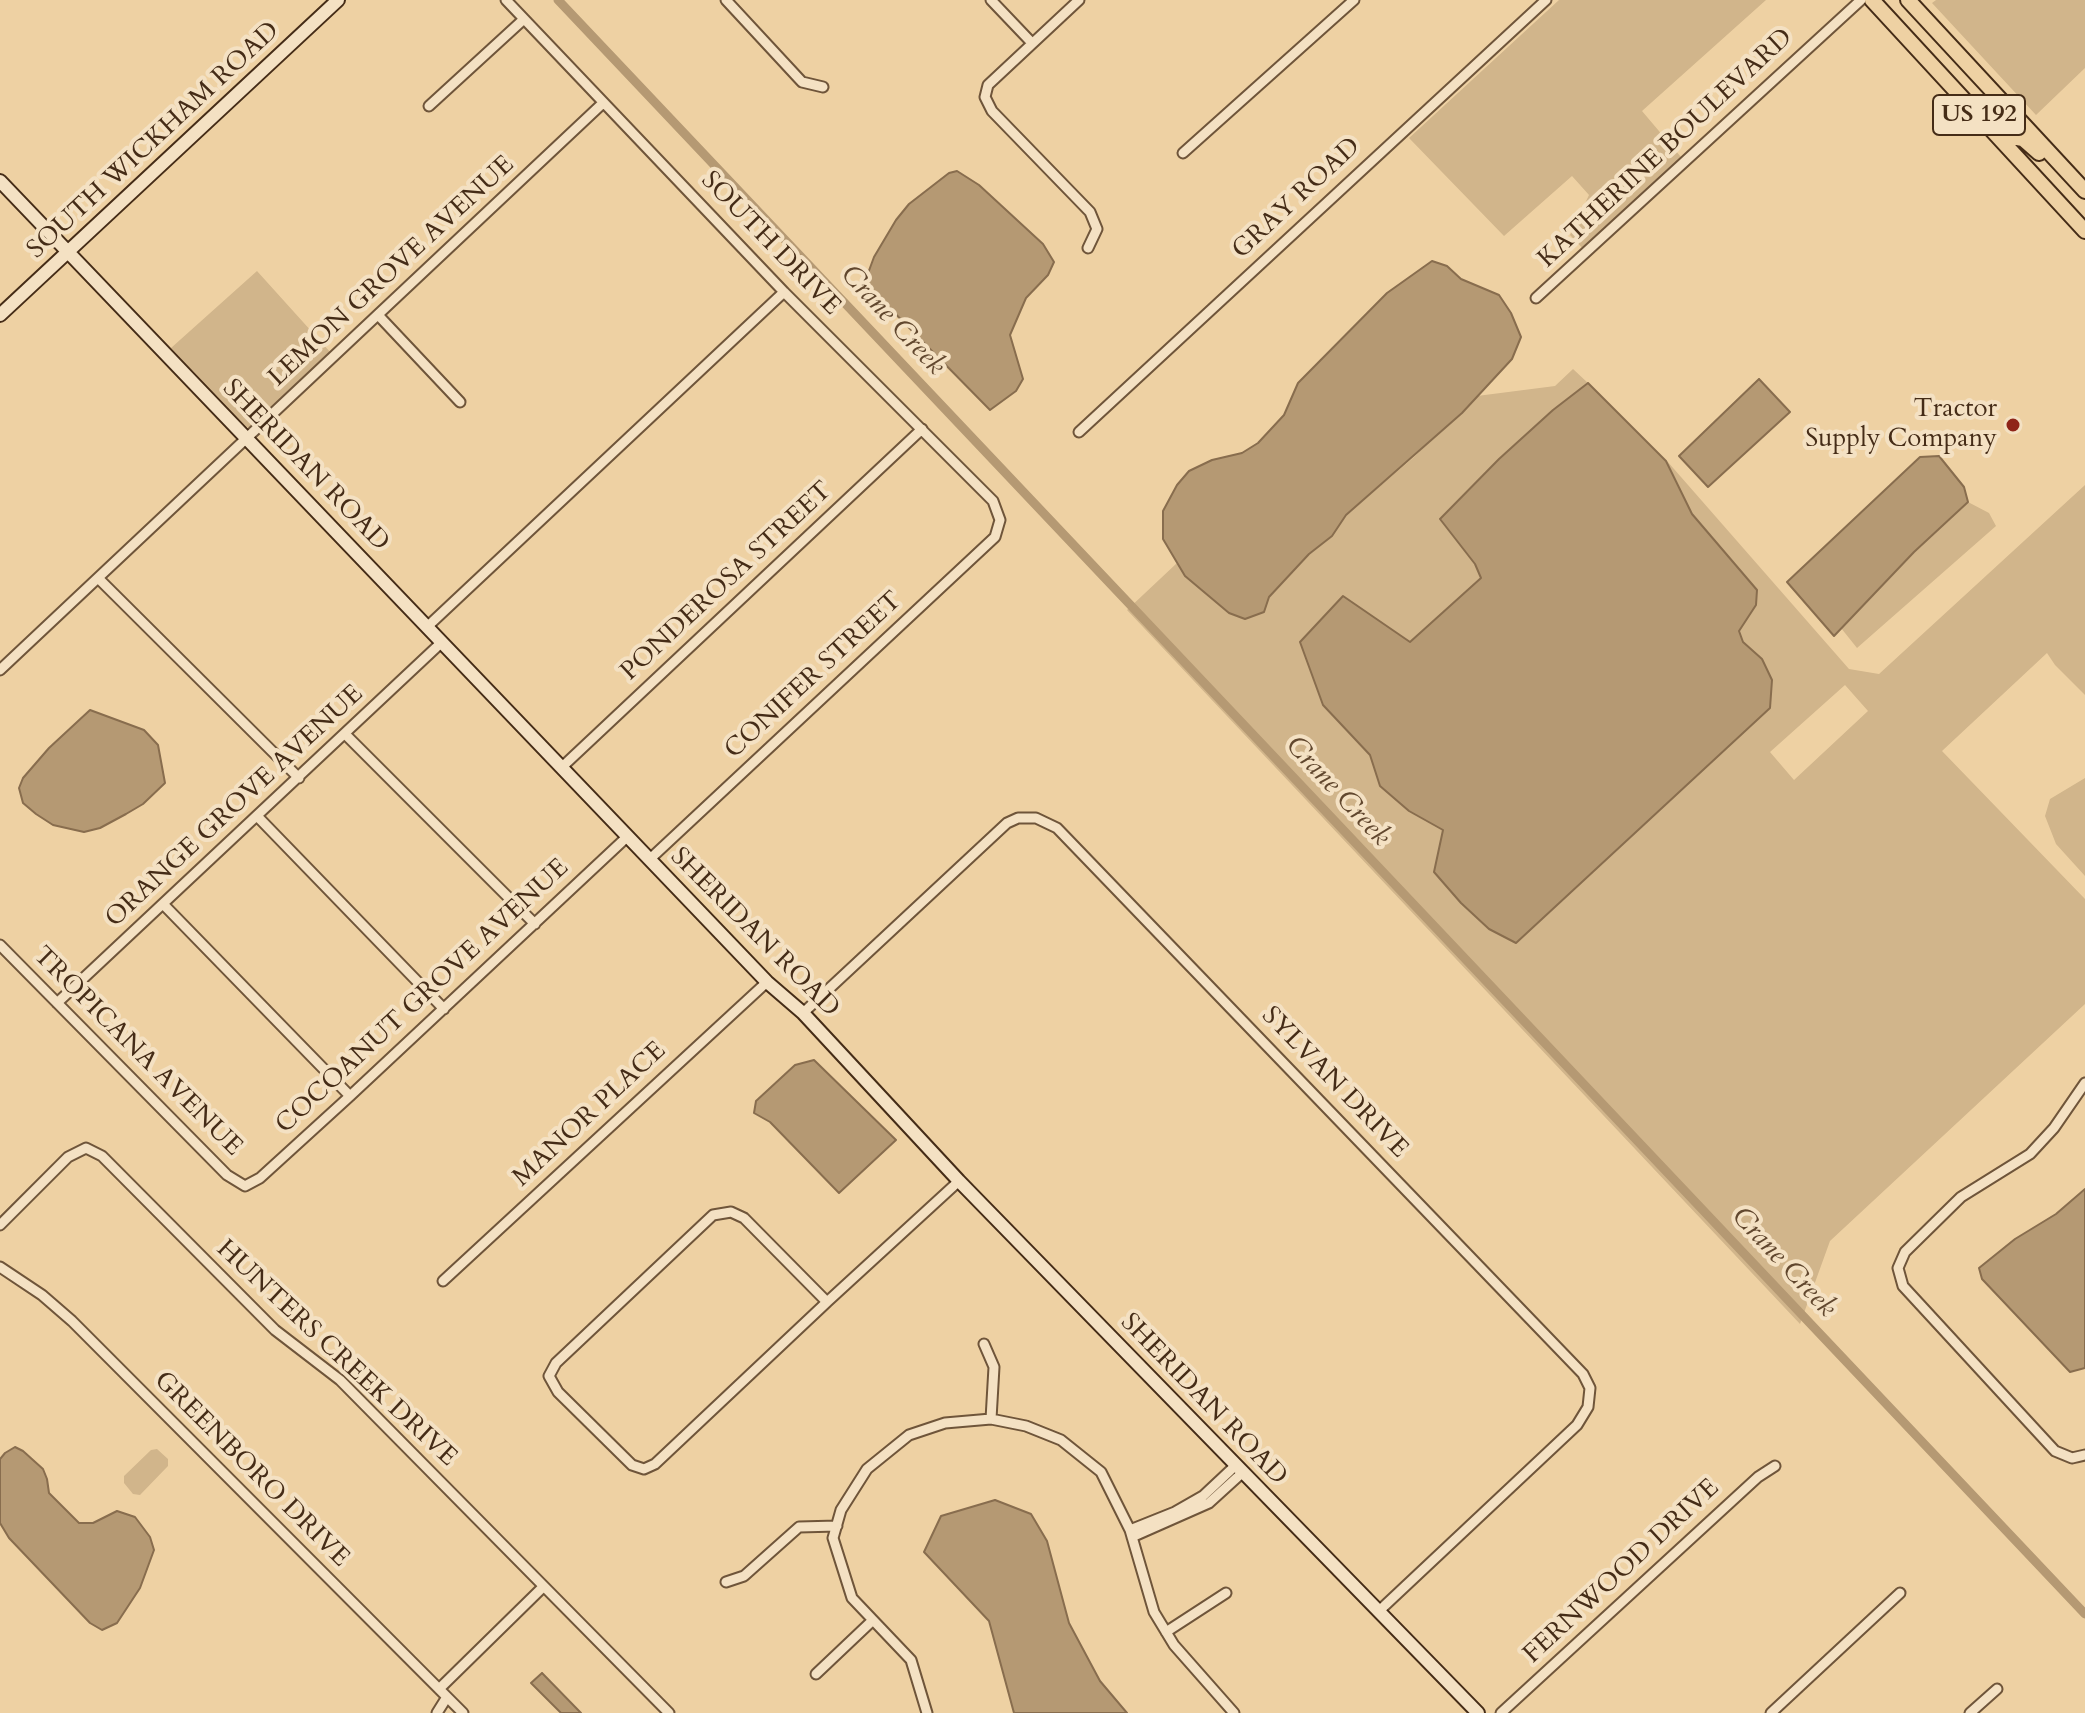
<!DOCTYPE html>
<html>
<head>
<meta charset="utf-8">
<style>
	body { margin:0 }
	canvas { display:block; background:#eed1a3 }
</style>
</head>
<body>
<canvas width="2085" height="1713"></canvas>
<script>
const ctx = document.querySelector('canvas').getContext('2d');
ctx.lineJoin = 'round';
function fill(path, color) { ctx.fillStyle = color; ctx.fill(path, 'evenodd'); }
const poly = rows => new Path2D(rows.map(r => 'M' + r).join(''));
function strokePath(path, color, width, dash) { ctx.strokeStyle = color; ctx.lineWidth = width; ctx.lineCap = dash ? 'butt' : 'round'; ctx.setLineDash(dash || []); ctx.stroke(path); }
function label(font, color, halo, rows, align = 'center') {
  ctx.font = font + ' Cardo,serif'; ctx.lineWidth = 8; ctx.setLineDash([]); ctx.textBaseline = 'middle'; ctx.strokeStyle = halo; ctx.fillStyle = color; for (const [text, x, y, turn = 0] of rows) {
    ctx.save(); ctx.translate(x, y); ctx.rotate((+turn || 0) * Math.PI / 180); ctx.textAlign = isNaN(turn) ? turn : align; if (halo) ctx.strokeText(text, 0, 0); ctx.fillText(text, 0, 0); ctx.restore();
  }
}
const green = poly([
	[1559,0,1766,0,1642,111,1681,157,1585,251,1570,235,1589,195,1572,176,1504,236,1409,138],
	[1936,0,2085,0,2085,68,2036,115,1932,3],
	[257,271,331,353,254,427,247,427,171,348],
	[1573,369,1588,383,1553,410,1499,459,1440,519,1475,564,1481,578,1410,642,1343,596,1323,705,1370,755,1380,786,1409,811,1443,830,1435,872,1461,903,1489,929,1516,943,1762,659,1743,642,1739,631,1756,605,1757,590,1692,514,1667,461,1849,669,1879,674,2085,485,2085,695,2055,665,2047,653,1942,751,2085,899,2085,1004,1830,1241,1800,1324,1127,610,1177,563,1185,576,1269,597,1309,554,1332,536,1346,515,1413,458,1477,396,1555,386],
	[1845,685,1868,711,1794,780,1770,752],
	[1968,502,1989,513,1996,526,1857,648,1841,628,1914,552],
	[2085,778,2085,876,2056,844,2045,816,2050,799],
	[157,1449,168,1459,168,1466,140,1495,133,1494,124,1483,124,1476,151,1450]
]);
const water = poly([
	[957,171,979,185,1043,244,1054,262,1048,275,1026,298,1010,335,1023,379,1016,391,990,410,869,287,867,276,874,257,896,220,909,204,949,173,957,171],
	[1432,261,1447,266,1461,279,1499,295,1511,313,1521,337,1512,359,1462,413,1346,515,1332,536,1309,554,1269,597,1264,612,1245,619,1229,613,1185,576,1163,539,1163,511,1177,485,1189,471,1212,460,1242,453,1258,443,1284,415,1298,383,1387,293,1432,261],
	[1759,379,1790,412,1708,487,1679,456,1759,379],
	[1588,383,1666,461,1692,514,1757,590,1756,605,1739,631,1743,642,1762,659,1772,680,1770,708,1516,943,1489,929,1461,903,1434,872,1443,830,1409,811,1380,786,1370,755,1323,705,1300,642,1343,596,1410,642,1481,578,1475,564,1440,519,1499,459,1553,410,1588,383],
	[1939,456,1964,487,1968,502,1914,552,1834,636,1787,582,1920,457,1939,456],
	[90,710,144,730,158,745,165,783,143,804,126,814,100,828,84,832,53,825,36,814,23,803,19,788,23,778,49,748,90,710],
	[814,1060,896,1140,839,1193,770,1122,754,1113,756,1101,795,1065,814,1060],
	[2085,1189,2085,1368,2070,1372,1982,1279,1979,1268,2015,1239,2056,1214,2085,1189],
	[15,1447,23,1451,43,1469,47,1479,49,1493,79,1523,93,1523,117,1511,135,1517,150,1537,154,1550,140,1588,117,1623,102,1630,90,1623,9,1538,0,1523,0,1459,5,1453,15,1447],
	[995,1500,1031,1514,1047,1541,1069,1623,1100,1681,1127,1713,1014,1713,989,1621,924,1552,941,1516,995,1500],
	[542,1673,581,1713,561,1713,531,1683,542,1673]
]);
const canal = poly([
	[558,0,2085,1614]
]);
const street = poly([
	[506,0,784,292,993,501,1000,520,995,537,650,859],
	[726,0,802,82,823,87],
	[991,0,1032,43],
	[1079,0,988,85,985,97,992,111,1090,212,1097,229,1088,248],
	[429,106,524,19],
	[1183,153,1354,0],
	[1536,298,1861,0],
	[378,315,460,402],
	[1079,432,1546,0],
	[98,578,299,778],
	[428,626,784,292],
	[0,670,603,103],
	[345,734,535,924],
	[561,768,922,429],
	[257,816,444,1009],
	[163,904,350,1096],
	[0,945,227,1175,245,1186,260,1178,350,1096,628,836],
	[57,1003,442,642],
	[803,1013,1007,823,1018,818,1036,818,1057,828,1583,1374,1590,1388,1588,1407,1577,1425,1380,1610],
	[2085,1083,2054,1128,2030,1154,1961,1197,1905,1252,1898,1268,1903,1286,2055,1451,2072,1458,2085,1455],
	[731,1212,744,1218,827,1302,655,1464,644,1469,632,1465,558,1392,549,1376,556,1363,713,1215,731,1212],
	[0,1225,68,1157,86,1148,102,1156,275,1330,340,1380,669,1713],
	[0,1267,42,1295,72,1321,463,1713],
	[443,1281,767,982],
	[827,1302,959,1181],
	[984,1344,994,1367,991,1419],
	[1130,1530,1175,1512,1203,1496,1235,1466],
	[1132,1537,1209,1503,1242,1473],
	[726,1582,744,1576,799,1527,837,1526],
	[1166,1632,1226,1593],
	[816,1674,873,1620],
	[439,1689,543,1587],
	[437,1713,447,1697],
	[927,1713,911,1660,852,1598,833,1538,841,1510,867,1469,909,1435,945,1423,991,1419,1026,1426,1061,1440,1101,1472,1130,1530,1154,1612,1174,1645,1234,1713],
	[1501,1713,1758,1477,1775,1466],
	[1771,1713,1900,1593],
	[1970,1713,1997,1689]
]);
const secondary = poly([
	[0,181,767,982,803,1013,959,1181,1478,1713],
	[0,315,338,0]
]);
const primary = poly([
	[1872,0,2085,231],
	[1908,0,2085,191],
	[2001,140,2012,137,2023,139,2039,153]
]);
const markers = [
	[2013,425,8,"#8f2418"]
];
const shields = [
	[1979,115,92]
];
const shieldNames = [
	["US 192",1979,115]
];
const streetNames = [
	["SOUTH WICKHAM ROAD",154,141,-43],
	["KATHERINE BOULEVARD",1666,149,-43],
	["GRAY ROAD",1297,199,-43],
	["SOUTH DRIVE",770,244,46],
	["LEMON GROVE AVENUE",392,272,-43],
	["SHERIDAN ROAD",305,466,46],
	["PONDEROSA STREET",727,582,-43],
	["CONIFER STREET",814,676,-43],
	["ORANGE GROVE AVENUE",235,807,-43],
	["SHERIDAN ROAD",754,933,45],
	["COCOANUT GROVE AVENUE",423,997,-43],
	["TROPICANA AVENUE",137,1052,45],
	["SYLVAN DRIVE",1334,1083,46],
	["MANOR PLACE",590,1115,-43],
	["HUNTERS CREEK DRIVE",336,1354,43],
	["SHERIDAN ROAD",1203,1400,46],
	["GREENBORO DRIVE",251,1470,45],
	["FERNWOOD DRIVE",1622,1572,-43]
];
const poiNames = [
	["Tractor",1997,410],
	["Supply Company",1997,440]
];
const waterNames = [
	["Crane Creek",892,321,47],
	["Crane Creek",1337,792,47],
	["Crane Creek",1783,1263,47]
];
fill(green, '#d1b58b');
fill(water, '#b59973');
strokePath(water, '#886d4e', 2);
strokePath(canal, '#b59973', 9);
strokePath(street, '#6f553a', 13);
strokePath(secondary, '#452c17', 16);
strokePath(primary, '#452c17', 18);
strokePath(street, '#f4e1c3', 9);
strokePath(secondary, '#f4e1c3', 12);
strokePath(primary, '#eed1a3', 14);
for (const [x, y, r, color] of markers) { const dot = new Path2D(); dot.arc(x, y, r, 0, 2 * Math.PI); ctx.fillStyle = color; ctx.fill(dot); strokePath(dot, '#f4e1c3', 3); }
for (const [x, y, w] of shields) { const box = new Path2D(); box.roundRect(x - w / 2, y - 20, w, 40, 6); ctx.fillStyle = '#f4e1c3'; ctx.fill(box); strokePath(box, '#452c17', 2); }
label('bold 24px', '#452c17', null, shieldNames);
label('26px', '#452c17', '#f4e1c3', streetNames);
label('26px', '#452c17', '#f4e1c3', poiNames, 'right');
label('italic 28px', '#61472e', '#f4e1c3', waterNames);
</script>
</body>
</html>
